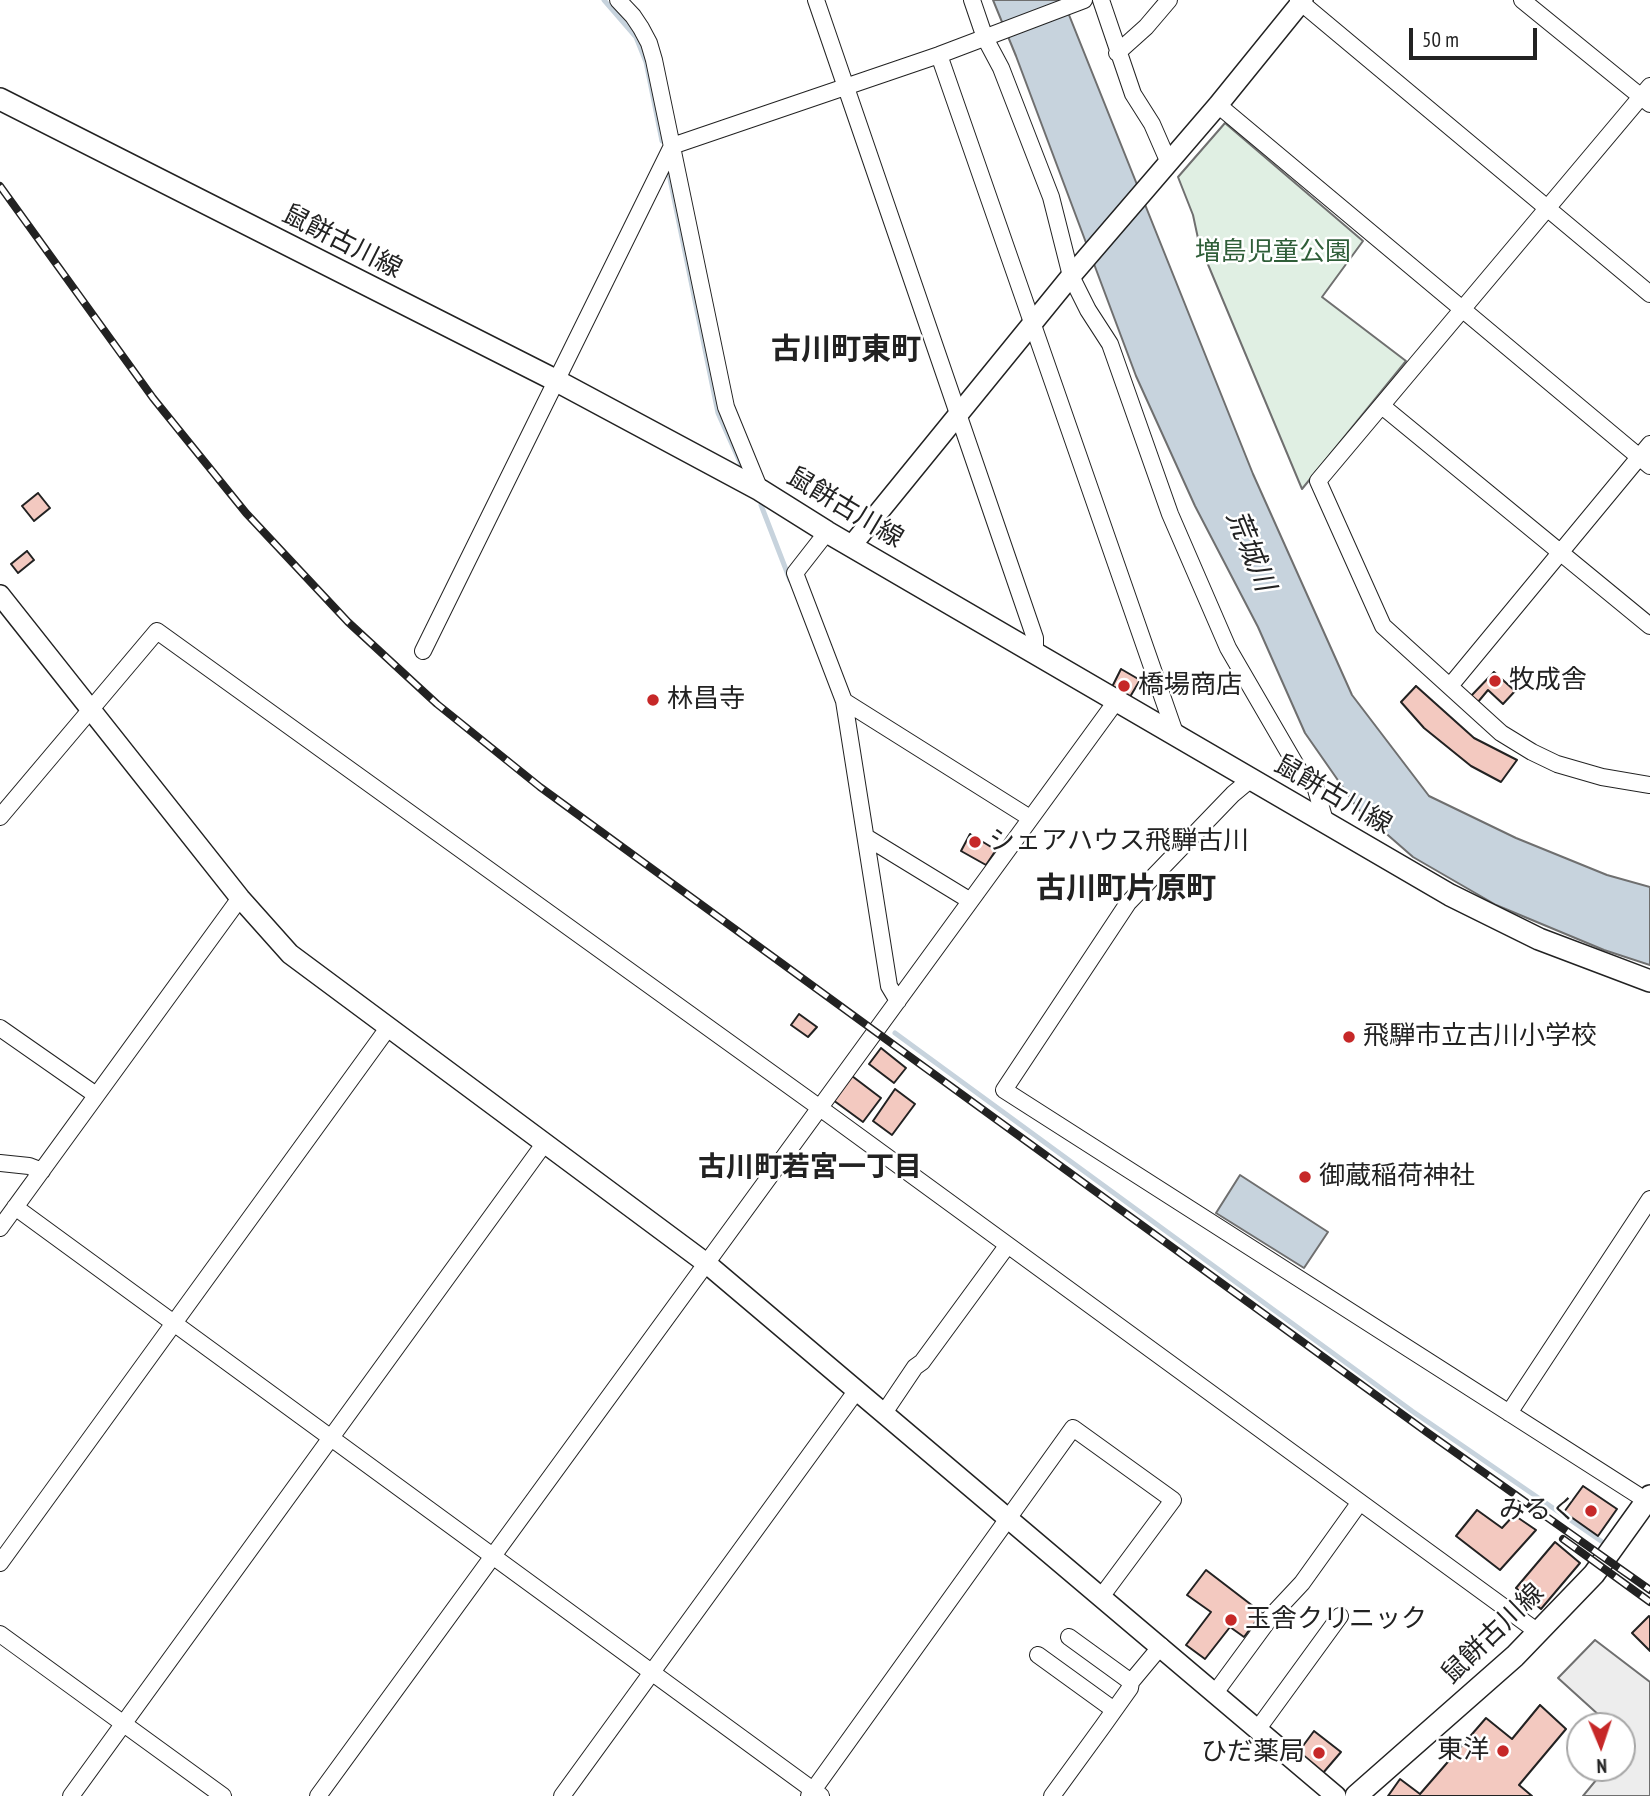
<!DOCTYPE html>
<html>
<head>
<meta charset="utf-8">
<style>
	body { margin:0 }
	#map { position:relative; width:1650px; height:1796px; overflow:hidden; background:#fff; font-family:"PT Sans Narrow",sans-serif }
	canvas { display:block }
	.north { position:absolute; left:1566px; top:1712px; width:70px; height:70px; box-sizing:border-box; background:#fff; border:2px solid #a7a7a7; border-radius:50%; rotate:178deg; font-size:19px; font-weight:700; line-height:28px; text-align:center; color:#222 }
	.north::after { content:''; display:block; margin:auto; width:24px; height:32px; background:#c62828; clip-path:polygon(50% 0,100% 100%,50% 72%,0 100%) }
	.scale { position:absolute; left:1409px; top:28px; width:128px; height:32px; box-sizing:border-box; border:4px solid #222; border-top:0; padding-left:9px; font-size:21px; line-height:24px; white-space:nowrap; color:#222; -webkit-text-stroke:5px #fff; paint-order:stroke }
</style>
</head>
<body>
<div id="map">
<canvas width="1650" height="1796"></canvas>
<div class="north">N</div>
<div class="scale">50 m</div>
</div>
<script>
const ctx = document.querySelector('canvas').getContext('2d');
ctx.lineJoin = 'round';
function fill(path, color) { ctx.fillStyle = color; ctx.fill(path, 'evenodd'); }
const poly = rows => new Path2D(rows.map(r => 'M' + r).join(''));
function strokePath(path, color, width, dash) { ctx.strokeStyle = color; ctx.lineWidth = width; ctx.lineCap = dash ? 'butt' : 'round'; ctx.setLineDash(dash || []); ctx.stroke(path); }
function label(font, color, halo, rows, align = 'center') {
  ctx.font = font + ' "PT Sans Narrow","Noto Sans JP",sans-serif'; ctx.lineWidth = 5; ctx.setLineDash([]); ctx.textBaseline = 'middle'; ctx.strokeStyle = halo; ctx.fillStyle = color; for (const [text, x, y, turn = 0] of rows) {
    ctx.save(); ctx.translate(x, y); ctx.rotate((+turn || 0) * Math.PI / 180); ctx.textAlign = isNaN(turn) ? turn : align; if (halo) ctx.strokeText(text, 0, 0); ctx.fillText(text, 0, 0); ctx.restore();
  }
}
const green = poly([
	[1225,123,1363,241,1322,297,1406,361,1302,489,1199,243,1193,215,1178,177,1225,123]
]);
const parking = poly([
	[1595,1640,1650,1682,1650,1796,1583,1796,1606,1768,1622,1768,1622,1747,1627,1741,1622,1736,1622,1726,1611,1726,1558,1678,1595,1640]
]);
const water = poly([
	[993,0,1063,0,1253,474,1352,695,1429,796,1516,838,1607,875,1650,887,1650,965,1604,950,1496,905,1413,857,1358,809,1305,733,1258,627,1195,506,1136,376,1016,56,993,0],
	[1240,1175,1328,1232,1304,1268,1216,1213,1240,1175]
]);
const stream = poly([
	[604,0,636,37,646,62,662,141],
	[669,174,718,413,743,469],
	[761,505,790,580],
	[895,1033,1412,1411,1601,1541]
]);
const building = poly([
	[38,493,50,508,34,521,22,506,38,493],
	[27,551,34,560,18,573,11,564,27,551],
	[1121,669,1140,680,1127,702,1109,693,1121,669],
	[1494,672,1515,691,1503,704,1488,690,1478,702,1471,696,1494,672],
	[1416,686,1474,738,1517,760,1501,782,1471,766,1424,728,1401,702,1416,686],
	[970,834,996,850,986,865,961,851,970,834],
	[799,1014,817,1027,808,1037,791,1025,799,1014],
	[881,1048,906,1068,894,1083,869,1064,881,1048],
	[852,1076,881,1098,863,1122,833,1100,852,1076],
	[895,1089,915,1104,892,1135,873,1121,895,1089],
	[1583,1486,1617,1509,1598,1536,1564,1512,1583,1486],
	[1477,1510,1502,1528,1514,1515,1536,1530,1500,1570,1456,1536,1477,1510],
	[1555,1542,1580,1563,1541,1609,1516,1588,1555,1542],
	[1206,1570,1262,1613,1244,1637,1230,1627,1205,1659,1186,1645,1211,1612,1187,1595,1206,1570],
	[1649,1616,1650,1617,1650,1651,1632,1633,1649,1616],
	[1540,1705,1566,1729,1519,1785,1532,1796,1388,1796,1400,1779,1420,1794,1486,1718,1512,1739,1540,1705],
	[1314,1731,1341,1752,1323,1773,1297,1754,1314,1731]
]);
const minor = poly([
	[618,0,633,16,641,28,649,43,654,60,726,407,760,490],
	[816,0,1035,638,1035,652],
	[972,0,985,38,1001,68,1051,197,1071,276,1088,310,1110,344,1170,514,1228,648,1300,772,1315,786,1325,821],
	[1101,0,1133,94,1152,124,1169,163],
	[1298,0,1650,294],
	[1522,0,1650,104],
	[1117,53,1146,27,1169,0],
	[939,55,1175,733],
	[1650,86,1318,481,1383,626,1501,733,1532,752,1557,764,1602,777,1650,785],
	[1218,105,1650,466],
	[1382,406,1650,626],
	[827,532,795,573,844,701,889,986,898,1001],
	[423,651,672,146,939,55,1084,0],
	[1450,686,1650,444],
	[844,701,1030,818],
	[1251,779,1233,794,1128,903,1004,1090,1647,1501],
	[0,817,157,631,820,1108,1538,1632],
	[866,837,969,900],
	[0,1028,96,1095],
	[0,1163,29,1166,42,1171],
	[15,1207,821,1796],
	[0,1228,240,898],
	[884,1413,915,1367,922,1362,1007,1246],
	[1509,1413,1650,1199],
	[0,1563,388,1028],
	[0,1634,223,1796],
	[1069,1637,1131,1682],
	[1038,1655,1114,1710],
	[1215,1693,1273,1614,1302,1583,1360,1502],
	[1257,1730,1340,1616],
	[71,1796,544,1144],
	[318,1796,1117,700],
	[562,1796,857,1390],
	[809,1796,1073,1428,1173,1500,1101,1597],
	[1052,1796,1103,1726,1130,1688,1131,1682,1161,1646]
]);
const tertiary = poly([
	[852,545,1071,276,1218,105,1303,0],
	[0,595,240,898,290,954,706,1263,1336,1796]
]);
const secondary = poly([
	[0,99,555,380,760,490,827,532,1450,895,1539,939,1650,981],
	[1356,1796,1515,1656,1594,1574,1650,1496]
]);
const rail = poly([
	[0,186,153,398,246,513,348,622,437,704,540,787,876,1032,1428,1433,1650,1590],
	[1563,1539,1650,1602]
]);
const markers = [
	[1495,681,7,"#c62828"],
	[1124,686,7,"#c62828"],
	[653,700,7,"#c62828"],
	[975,842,7,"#c62828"],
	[1349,1037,7,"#c62828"],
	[1305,1177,7,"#c62828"],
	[1591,1511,7,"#c62828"],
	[1231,1620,7,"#c62828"],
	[1503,1751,7,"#c62828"],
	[1319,1753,7,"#c62828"]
];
const streetNames = [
	["鼠餅古川線",342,242,27],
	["鼠餅古川線",845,508,31],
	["鼠餅古川線",1333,795,30],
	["鼠餅古川線",1493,1634,-44]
];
const parkNames = [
	["増島児童公園",1273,253]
];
const poiNames = [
	["牧成舎",1509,681],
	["橋場商店",1138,686],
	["林昌寺",667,700],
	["シェアハウス飛騨古川",989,842],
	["飛騨市立古川小学校",1363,1037],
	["御蔵稲荷神社",1319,1177],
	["みるく",1577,1511,"right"],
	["玉舎クリニック",1245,1620],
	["東洋",1489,1751,"right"],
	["ひだ薬局",1305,1753,"right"]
];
const waterNames = [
	["荒城川",1250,551,68]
];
const neighbourhoodNames = [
	["古川町若宮一丁目",810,1168]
];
const quarterNames = [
	["古川町東町",846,350],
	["古川町片原町",1126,889]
];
fill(green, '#e0efe3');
strokePath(green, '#6f6f6f', 2);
fill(parking, '#ededed');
strokePath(parking, '#6f6f6f', 2);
fill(water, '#c7d3dd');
strokePath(water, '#6f6f6f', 2);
strokePath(stream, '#c7d3dd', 5);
fill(building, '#f3c9c0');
strokePath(building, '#222', 2);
strokePath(minor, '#222', 18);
strokePath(tertiary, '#222', 22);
strokePath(secondary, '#222', 24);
strokePath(minor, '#fff', 16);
strokePath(tertiary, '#fff', 19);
strokePath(secondary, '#fff', 21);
strokePath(rail, '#222', 8);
strokePath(rail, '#fff', 5, [16]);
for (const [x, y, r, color] of markers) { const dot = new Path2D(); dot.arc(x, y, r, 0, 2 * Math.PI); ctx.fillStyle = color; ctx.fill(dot); strokePath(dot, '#fff', 2.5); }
label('26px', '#222', '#fff', streetNames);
label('26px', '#2f5e38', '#fff', parkNames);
label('26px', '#222', '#fff', poiNames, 'left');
label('italic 28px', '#222', '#fff', waterNames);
label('bold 28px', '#222', '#fff', neighbourhoodNames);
label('bold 30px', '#222', '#fff', quarterNames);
</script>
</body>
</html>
